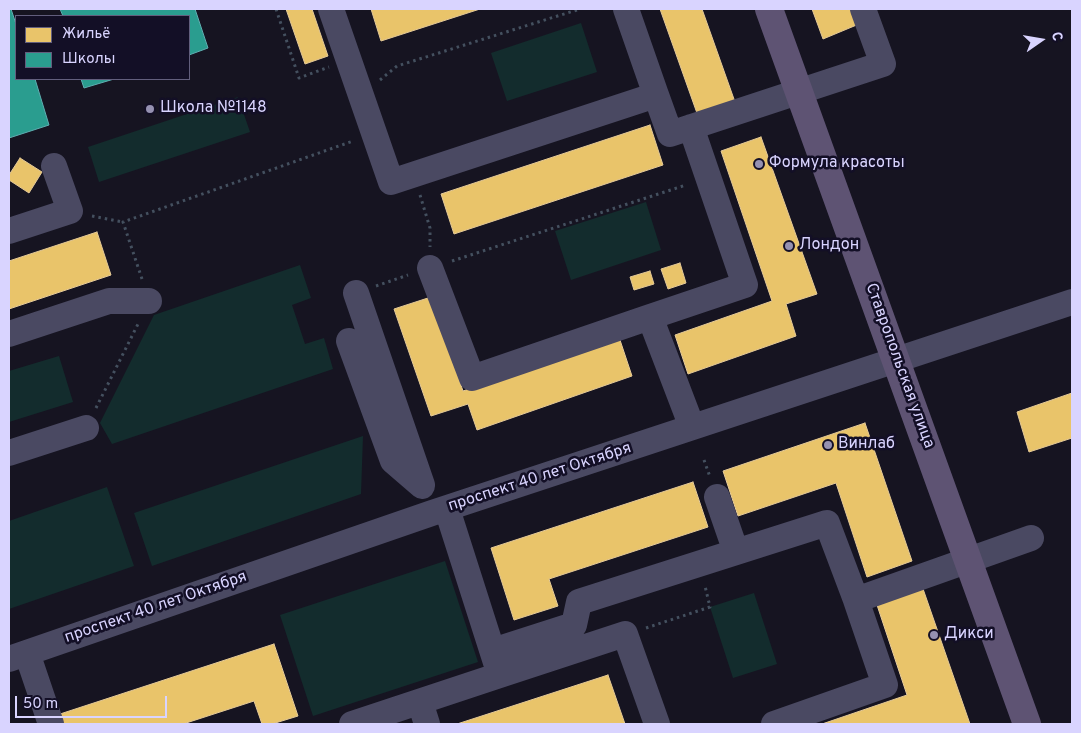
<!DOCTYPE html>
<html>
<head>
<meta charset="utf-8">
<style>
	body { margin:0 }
	#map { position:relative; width:1081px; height:733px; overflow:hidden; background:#161421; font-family:Overpass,sans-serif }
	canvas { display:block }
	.frame { position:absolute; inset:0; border:10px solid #d9d4ff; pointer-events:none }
	.legend { position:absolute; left:15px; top:15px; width:175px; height:65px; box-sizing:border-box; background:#130f26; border:1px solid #625e7d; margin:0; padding:6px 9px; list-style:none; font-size:15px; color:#d9d4ff }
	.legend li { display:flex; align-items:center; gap:10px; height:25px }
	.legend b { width:25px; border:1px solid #625e7d }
	.north { position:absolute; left:1016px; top:15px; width:50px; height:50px; -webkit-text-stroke:4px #130f26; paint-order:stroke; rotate:77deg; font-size:14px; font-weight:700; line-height:20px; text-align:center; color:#d9d4ff }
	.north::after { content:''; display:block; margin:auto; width:18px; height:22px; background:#d9d4ff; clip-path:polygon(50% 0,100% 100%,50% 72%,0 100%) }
	.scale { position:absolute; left:15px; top:696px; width:152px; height:22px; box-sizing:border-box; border:2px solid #d9d4ff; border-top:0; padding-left:6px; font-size:15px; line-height:18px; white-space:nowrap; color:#d9d4ff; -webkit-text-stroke:4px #130f26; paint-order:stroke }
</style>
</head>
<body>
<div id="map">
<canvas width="1081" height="733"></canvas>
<div class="frame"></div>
<ul class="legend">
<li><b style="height:14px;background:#e9c46a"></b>Жильё</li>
<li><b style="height:14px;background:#2a9d8f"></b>Школы</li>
</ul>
<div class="north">С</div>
<div class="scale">50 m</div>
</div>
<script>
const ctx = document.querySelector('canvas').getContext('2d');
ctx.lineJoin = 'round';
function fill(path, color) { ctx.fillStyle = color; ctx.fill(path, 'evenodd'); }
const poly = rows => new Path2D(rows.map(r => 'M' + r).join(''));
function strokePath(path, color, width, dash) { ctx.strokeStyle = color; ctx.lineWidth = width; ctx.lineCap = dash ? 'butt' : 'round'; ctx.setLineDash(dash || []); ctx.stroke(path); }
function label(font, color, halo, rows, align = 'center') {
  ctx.font = font + ' Overpass,sans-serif'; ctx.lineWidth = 5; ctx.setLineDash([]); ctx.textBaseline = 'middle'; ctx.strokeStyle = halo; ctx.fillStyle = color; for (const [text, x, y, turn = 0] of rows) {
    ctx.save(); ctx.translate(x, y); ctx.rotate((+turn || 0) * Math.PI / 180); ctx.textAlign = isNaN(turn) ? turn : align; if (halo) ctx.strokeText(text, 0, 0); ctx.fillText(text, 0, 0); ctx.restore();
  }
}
const green = poly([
	[581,23,597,72,507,101,491,53],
	[238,97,250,132,99,182,88,147],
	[646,202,661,250,571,280,555,231],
	[300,265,311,298,292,305,305,344,324,338,333,369,112,444,100,423,154,315],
	[59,356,73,402,9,422,9,371],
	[363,436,361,494,152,566,134,513],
	[107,487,134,566,9,609,9,521],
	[445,561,478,662,313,716,280,615],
	[754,593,777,664,733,678,710,607]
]);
const homes = poly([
	[286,9,312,9,328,56,305,64,286,9],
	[371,9,480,9,381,41,371,9],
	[660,9,702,9,735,102,698,116,660,9],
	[812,9,854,9,859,24,823,39,812,9],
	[650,125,663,165,454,234,441,194,650,125],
	[761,137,817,294,786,304,796,336,688,374,675,335,772,301,721,151,761,137],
	[20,158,42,172,29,193,9,180,9,175,20,158],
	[97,232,111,275,9,309,9,261,97,232],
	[680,263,686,283,668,289,661,269,680,263],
	[650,271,654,284,634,290,630,277,650,271],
	[431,297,463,391,619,337,632,376,477,430,468,404,431,416,394,309,431,297],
	[1072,393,1072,438,1029,452,1017,412,1072,393],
	[865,423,912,561,867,577,836,483,738,516,723,471,865,423],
	[693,482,708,527,549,579,558,606,514,620,491,548,693,482],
	[921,583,970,724,822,724,907,695,875,599,921,583],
	[274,644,298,716,272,724,262,724,254,701,183,724,60,724,57,715,274,644],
	[608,675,625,724,457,724,608,675]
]);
const schools = poly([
	[9,9,11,9,16,24,16,79,35,79,49,125,9,138,9,9],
	[60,9,195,9,208,48,189,55,189,16,63,16,60,9],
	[81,79,114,79,84,88,81,79]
]);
const path = poly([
	[276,9,299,78,329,67],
	[380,80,397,66,580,9],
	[420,195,430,228,430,247],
	[92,216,123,222],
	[452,261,686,185],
	[142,279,123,222,353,141],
	[376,286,408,275],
	[96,408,138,324],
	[704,460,710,477],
	[646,628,710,607,705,586]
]);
const minor = poly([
	[331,9,391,182,656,95,670,134,883,64,863,9],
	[626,9,656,95],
	[9,231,70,211,54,166],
	[430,268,472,378,650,317,692,427],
	[356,293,422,485],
	[650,317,745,285,691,127],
	[9,334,109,301,149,301],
	[349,341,393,461,422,486],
	[9,453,86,428],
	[717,497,736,552],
	[493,651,574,625,579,602,827,523,856,600],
	[27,653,51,724],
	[9,659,432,513,1072,302],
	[500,675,625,634,657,724],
	[420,702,427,724],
	[352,724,500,675,447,509],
	[774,724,885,685,856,600,1031,538]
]);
const major = poly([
	[769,9,1027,724]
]);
const markers = [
	[150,109,5,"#9591b1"],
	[759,164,5,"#9591b1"],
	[789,246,5,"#9591b1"],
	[828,445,5,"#9591b1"],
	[934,635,5,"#9591b1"]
];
const poiNames = [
	["Школа №1148",160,109],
	["Формула красоты",769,164],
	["Лондон",799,246],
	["Винлаб",838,445],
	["Дикси",944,635]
];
const streetNames = [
	["Ставропольская улица",899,366,70],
	["проспект 40 лет Октября",540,478,-18],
	["проспект 40 лет Октября",156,608,-19]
];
fill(green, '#132c2d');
fill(homes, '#e9c46a');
strokePath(homes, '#e4c997', 1);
fill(schools, '#2a9d8f');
strokePath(schools, '#5eaeb1', 1);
strokePath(path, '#44505f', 3, [2.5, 4]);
strokePath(minor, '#4a4962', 26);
strokePath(major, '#5e5373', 28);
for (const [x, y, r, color] of markers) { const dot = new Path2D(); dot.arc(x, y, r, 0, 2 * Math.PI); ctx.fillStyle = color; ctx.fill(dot); strokePath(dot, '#130f26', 2); }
label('16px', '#d9d4ff', '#130f26', poiNames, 'left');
label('16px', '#d9d4ff', '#130f26', streetNames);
</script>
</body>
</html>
